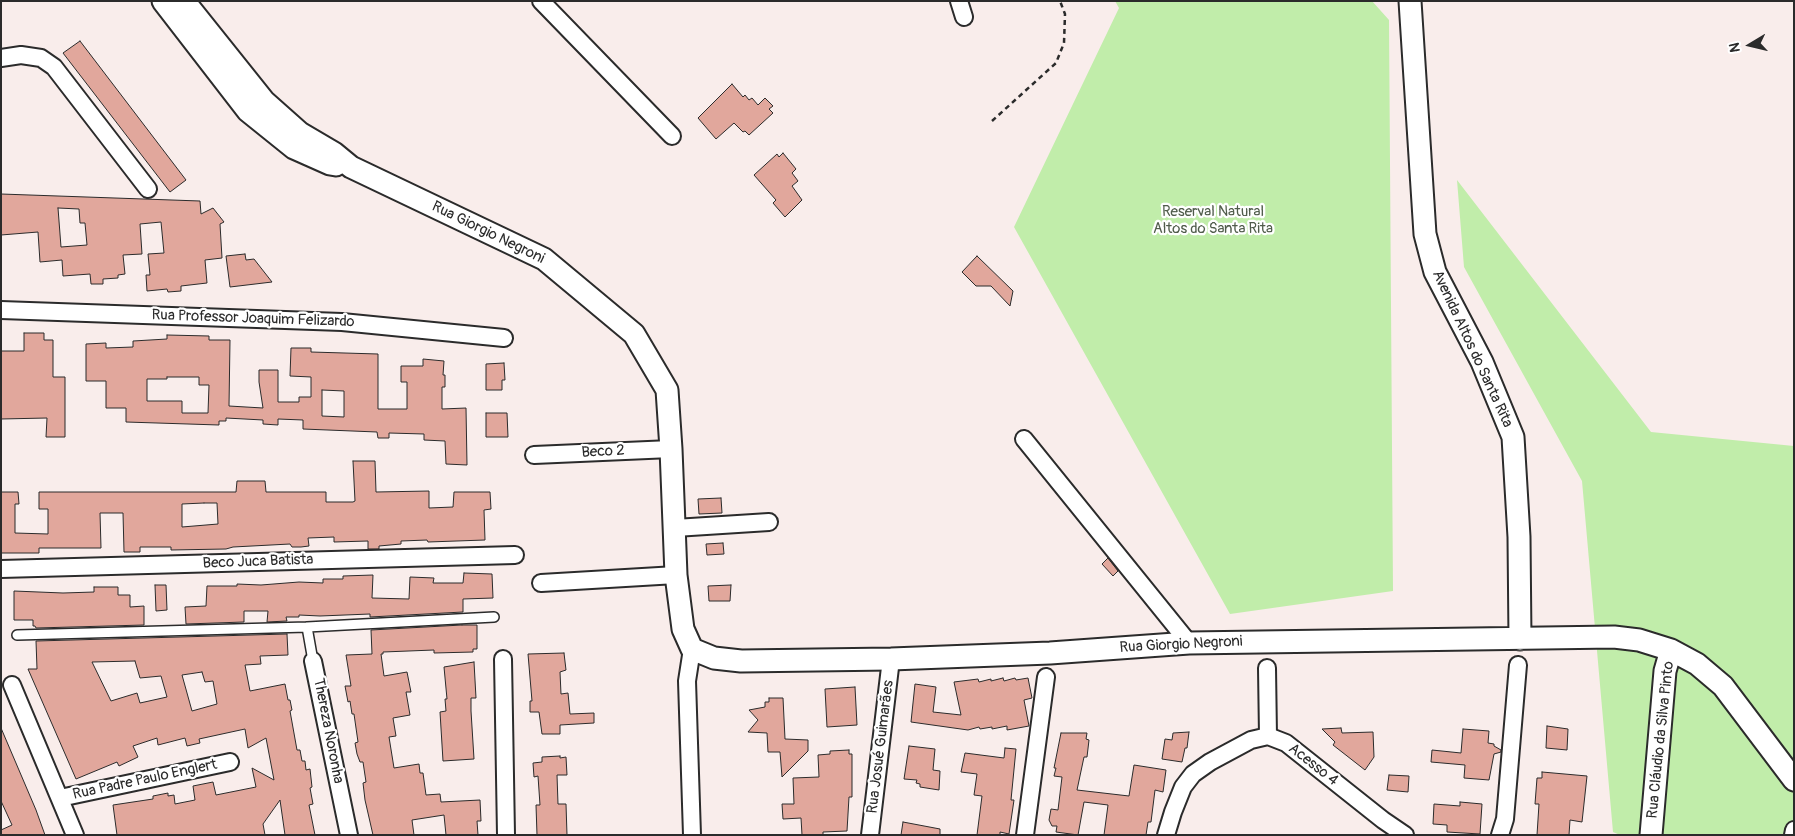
<!DOCTYPE html>
<html>
<head>
<meta charset="utf-8">
<style>
	body { margin:0 }
	#map { position:relative; width:1795px; height:836px; overflow:hidden; background:#f9edeb; font-family:Pangolin,sans-serif }
	canvas { display:block }
	.frame { position:absolute; inset:0; border:2px solid #2b2b2b; pointer-events:none }
	.north { position:absolute; left:1725px; top:20px; width:50px; height:50px; -webkit-text-stroke:4px #fff; paint-order:stroke; rotate:261deg; font-size:14px; font-weight:700; line-height:20px; text-align:center; color:#2b2b2b }
	.north::after { content:''; display:block; margin:auto; width:18px; height:22px; background:#2b2b2b; clip-path:polygon(50% 0,100% 100%,50% 72%,0 100%) }
</style>
</head>
<body>
<div id="map">
<canvas width="1795" height="836"></canvas>
<div class="frame"></div>
<div class="north">N</div>
</div>
<script>
const ctx = document.querySelector('canvas').getContext('2d');
ctx.lineJoin = 'round';
function fill(path, color) { ctx.fillStyle = color; ctx.fill(path, 'evenodd'); }
const poly = rows => new Path2D(rows.map(r => 'M' + r).join(''));
function strokePath(path, color, width, dash) { ctx.strokeStyle = color; ctx.lineWidth = width; ctx.lineCap = dash ? 'butt' : 'round'; ctx.setLineDash(dash || []); ctx.stroke(path); }
function label(font, color, halo, rows, align = 'center') {
  ctx.font = font + ' Pangolin,sans-serif'; ctx.lineWidth = 4.5; ctx.setLineDash([]); ctx.textBaseline = 'middle'; ctx.strokeStyle = halo; ctx.fillStyle = color; for (const [text, x, y, turn = 0] of rows) {
    ctx.save(); ctx.translate(x, y); ctx.rotate((+turn || 0) * Math.PI / 180); ctx.textAlign = isNaN(turn) ? turn : align; if (halo) ctx.strokeText(text, 0, 0); ctx.fillText(text, 0, 0); ctx.restore();
  }
}
const green = poly([
	[1115,1,1372,1,1389,20,1393,591,1230,614,1014,227,1119,8],
	[1457,180,1651,432,1794,446,1794,835,1620,835,1613,832,1582,481,1464,267]
]);
const building = poly([
	[80,41,186,180,170,192,63,53,80,41],
	[732,84,743,97,745,95,749,100,752,98,758,105,765,98,773,106,769,109,773,113,749,135,745,131,743,132,734,123,716,139,698,118,732,84],
	[783,153,796,169,792,173,798,181,792,186,802,200,785,217,773,203,776,200,754,175,777,154,779,157,783,153],
	[1,194,200,201,201,214,213,208,224,222,220,224,222,258,205,260,207,283,181,286,181,291,168,292,167,289,147,291,146,275,150,275,148,254,164,253,161,222,140,224,142,254,123,255,125,274,118,275,118,278,103,279,103,284,91,284,90,274,63,276,62,260,40,262,38,232,1,235,1,194],
	[58,208,79,209,80,223,85,223,87,245,61,247,58,208],
	[245,254,246,260,254,259,272,282,230,287,226,256,245,254],
	[977,256,1013,291,1010,306,991,286,976,286,962,272,977,256],
	[24,333,44,333,44,340,53,340,53,377,65,377,65,437,46,437,47,418,1,419,1,351,24,351,24,333],
	[167,335,209,336,209,340,230,340,229,406,263,408,259,382,259,370,278,370,278,402,299,402,299,397,311,397,311,377,290,376,291,348,311,348,311,352,378,354,378,409,407,409,407,382,401,382,401,366,423,366,423,359,444,361,443,375,445,375,445,387,442,387,442,409,466,408,467,465,446,464,445,441,424,440,424,434,389,433,389,438,378,438,377,432,303,429,303,420,278,419,278,425,263,424,263,420,226,418,226,421,219,421,219,425,126,422,126,408,106,408,106,381,86,381,86,344,106,343,106,348,133,347,133,341,167,339,167,335],
	[167,377,199,377,199,385,209,385,208,413,182,413,182,401,147,401,147,379,167,379,167,377],
	[322,390,344,391,344,417,322,416,322,390],
	[504,363,505,380,502,380,502,390,486,390,486,364,504,363],
	[486,413,507,413,508,437,486,437,486,413],
	[353,461,375,461,376,492,429,491,429,508,453,507,454,492,490,492,491,509,484,510,485,540,428,542,427,540,401,541,401,544,379,546,379,549,368,549,368,541,334,542,334,537,308,538,309,546,301,547,292,547,290,544,233,547,226,549,171,550,171,547,140,547,140,552,124,552,123,513,100,513,101,548,39,548,39,553,1,553,1,492,18,492,19,504,15,504,15,533,48,534,48,509,39,509,39,492,236,492,237,481,265,481,266,492,326,492,326,502,353,502,355,501,353,461],
	[204,503,217,503,218,524,182,527,182,504,204,503],
	[721,498,722,513,699,514,698,499,721,498],
	[723,543,724,554,707,555,706,544,723,543],
	[1108,558,1118,571,1113,576,1102,564,1108,558],
	[464,573,492,574,493,598,463,599,463,612,370,617,370,614,320,616,299,615,299,617,286,617,287,621,267,622,268,611,244,611,244,622,186,624,185,607,206,606,207,586,237,586,237,584,261,585,299,582,323,583,323,579,343,579,343,576,373,575,372,598,409,599,410,577,434,578,433,583,463,583,464,573],
	[155,585,166,585,167,610,156,611,155,585],
	[731,585,730,601,709,601,708,586,731,585],
	[94,587,118,587,118,595,130,595,130,607,144,606,144,625,36,628,35,626,33,626,33,620,14,620,14,591,63,593,94,592,94,587],
	[462,625,477,625,477,649,473,649,473,652,434,653,434,650,383,652,383,654,381,654,384,676,407,672,411,692,406,692,410,715,393,718,396,736,389,737,394,768,419,764,420,773,423,773,426,795,440,794,441,802,480,800,481,821,477,821,478,835,446,835,444,815,412,820,414,835,373,835,365,800,363,783,366,782,363,762,360,762,357,754,355,743,358,742,354,714,352,714,350,701,348,702,345,686,351,686,346,655,372,654,371,630,462,625],
	[287,634,288,655,260,656,261,664,245,665,250,691,285,684,288,700,290,700,292,710,290,711,297,750,300,750,302,761,305,761,306,770,310,769,312,787,310,788,313,804,309,805,315,835,285,835,280,800,263,824,265,835,117,835,113,805,153,799,153,796,168,793,168,796,174,795,175,804,195,800,193,786,213,782,216,795,256,787,252,768,274,780,266,738,248,748,245,729,199,739,200,743,187,746,185,738,158,745,157,738,133,746,138,757,119,766,117,762,76,779,28,669,37,669,36,641,287,634],
	[135,661,140,678,161,676,167,697,140,703,137,693,111,701,92,662,135,661],
	[202,672,205,682,213,681,217,704,192,711,182,675,202,672],
	[564,653,566,670,560,672,561,694,568,693,570,714,594,713,594,723,560,725,560,734,542,734,539,712,530,712,530,701,532,701,528,654,564,653],
	[474,662,476,698,471,698,471,711,474,759,443,761,440,712,446,711,445,699,447,699,444,667,474,662],
	[1003,678,1004,681,1015,678,1016,680,1028,678,1032,698,1024,700,1029,726,1007,730,1007,726,992,729,992,727,980,729,979,727,968,730,911,722,915,684,936,687,933,712,961,715,954,682,978,679,979,682,991,679,991,681,1003,678],
	[855,687,857,725,827,727,825,689,855,687],
	[769,698,783,698,785,739,808,740,808,751,782,777,780,752,768,752,767,733,748,732,758,720,749,710,765,707,765,702,769,702,769,698],
	[1547,726,1568,729,1567,750,1546,748,1547,726],
	[1,728,36,810,45,835,1,835,1,830,12,825,1,801,1,728],
	[1341,728,1342,733,1373,732,1374,757,1365,770,1333,745,1335,742,1322,729,1341,728],
	[1463,729,1489,731,1488,743,1494,744,1494,746,1501,750,1501,752,1494,754,1489,780,1464,778,1465,765,1431,762,1432,750,1461,753,1463,729],
	[1189,732,1187,748,1185,748,1182,762,1162,759,1165,739,1172,740,1173,733,1189,732],
	[1061,733,1087,733,1086,739,1089,740,1087,757,1084,757,1077,790,1129,796,1134,765,1166,770,1163,792,1155,790,1151,822,1148,822,1146,835,1104,835,1108,805,1084,802,1078,835,1056,832,1057,826,1052,826,1049,820,1051,809,1058,810,1062,777,1054,776,1056,768,1054,768,1061,733],
	[909,746,935,749,933,770,940,771,939,790,920,787,920,784,916,783,917,780,904,779,909,746],
	[1005,748,1016,749,1011,800,1014,800,1009,834,1000,832,1000,835,977,835,982,796,974,795,977,774,961,772,965,753,1004,758,1005,748],
	[849,750,849,754,852,754,852,797,849,797,847,831,823,832,823,835,802,835,801,818,783,819,782,804,794,804,793,778,819,777,818,755,830,754,830,751,849,750],
	[560,756,560,758,566,757,567,775,557,775,558,804,566,804,567,835,537,835,536,805,540,805,538,776,534,777,533,763,542,762,542,757,560,756],
	[1542,772,1587,776,1582,822,1570,820,1569,835,1537,835,1539,804,1535,804,1537,778,1542,778,1542,772],
	[1389,775,1409,776,1408,792,1387,790,1389,775],
	[1460,802,1482,804,1480,834,1447,832,1447,825,1433,824,1434,804,1460,806,1460,802],
	[903,822,940,829,940,835,901,835,903,822]
]);
const path = poly([
	[992,121,1056,63,1064,43,1065,14,1060,1]
]);
const service = poly([
	[307,627,313,661],
	[17,635,307,627,494,617]
]);
const minor = poly([
	[541,1,672,136],
	[959,1,964,17],
	[1,58,21,55,41,58,54,67,148,189],
	[1,310,342,322,504,338],
	[1024,439,1189,643],
	[534,455,671,449],
	[675,528,769,522],
	[1,569,515,555],
	[541,583,676,575],
	[503,659,506,835],
	[313,661,349,835],
	[1267,668,1268,736],
	[12,685,75,835],
	[60,798,230,762],
	[692,835,687,681,692,649],
	[870,835,891,659],
	[1025,835,1046,677],
	[1166,835,1173,812,1183,787,1193,774,1210,762,1251,740,1268,736,1286,743,1383,820,1405,835],
	[1500,835,1505,819,1518,665],
	[1793,835,1794,830]
]);
const tertiary = poly([
	[163,1,248,111,294,148,330,164,336,165],
	[184,1,264,101,300,133,334,153,351,167,544,259,634,334,667,390,671,449,676,575,683,629,692,649,714,658,741,661,891,659,1050,653,1189,643,1614,637,1639,640,1671,650,1697,664,1723,686,1794,780],
	[1410,1,1425,234,1435,272,1482,362,1513,437,1519,537,1520,639],
	[1651,835,1665,671,1671,650]
]);
const parkNames = [
	["Reserval Natural",1213,212],
	["Altos do Santa Rita",1213,229]
];
const streetNames = [
	["Rua Giorgio Negroni",488,233,26],
	["Rua Professor Joaquim Felizardo",253,319,2],
	["Avenida Altos do Santa Rita",1472,349,65],
	["Beco 2",603,452,-3],
	["Beco Juca Batista",258,562,-2],
	["Rua Giorgio Negroni",1181,645,-3],
	["Thereza Noronha",328,731,79],
	["Rua Cláudio da Silva Pinto",1661,740,-84],
	["Rua Josué Guimarães",881,747,-83],
	["Acesso 4",1313,765,38],
	["Rua Padre Paulo Englert",145,780,-12]
];
fill(green, '#c1edaa');
fill(building, '#e1a79c');
strokePath(building, '#2b2b2b', 1);
strokePath(service, '#2b2b2b', 12);
strokePath(minor, '#2b2b2b', 20);
strokePath(tertiary, '#2b2b2b', 25);
strokePath(path, '#2b2b2b', 2.5, [5, 4]);
strokePath(service, '#fff', 9);
strokePath(minor, '#fff', 16);
strokePath(tertiary, '#fff', 21);
label('15px', '#505c4b', '#fff', parkNames);
label('15px', '#2b2b2b', '#fff', streetNames);
</script>
</body>
</html>
